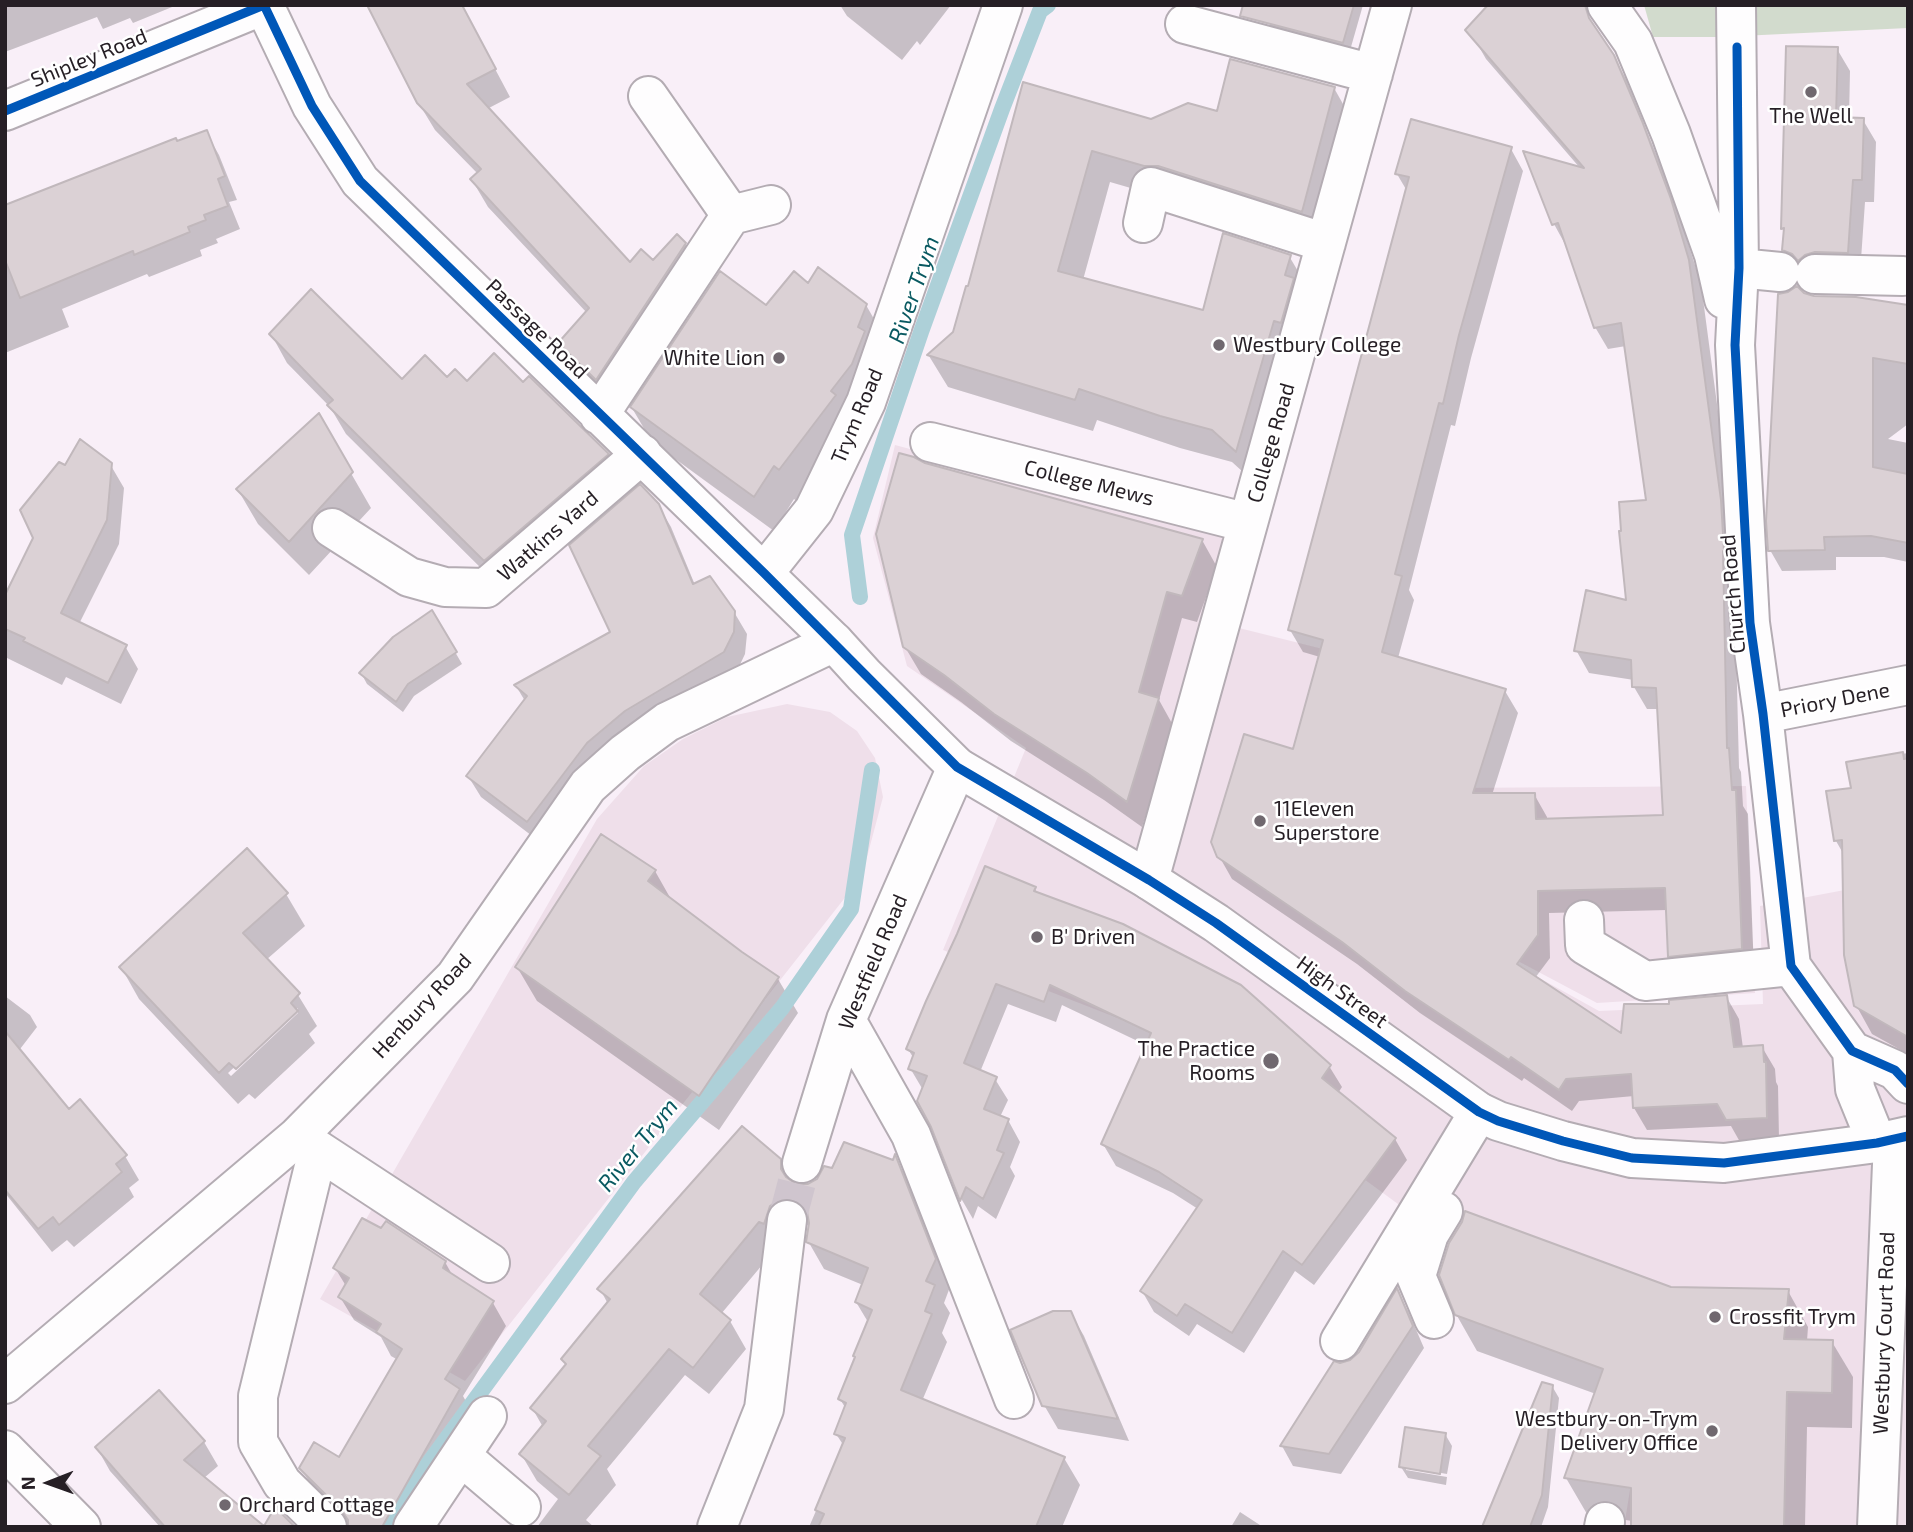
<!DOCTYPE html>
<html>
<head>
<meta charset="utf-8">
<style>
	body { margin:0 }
	#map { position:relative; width:1913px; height:1532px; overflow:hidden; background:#f9eff8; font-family:"Exo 2",sans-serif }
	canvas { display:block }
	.frame { position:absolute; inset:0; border:7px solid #261f25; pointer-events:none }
	.north { position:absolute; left:14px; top:1448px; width:70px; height:70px; -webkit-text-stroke:5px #fff; paint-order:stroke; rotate:269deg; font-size:19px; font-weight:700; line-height:28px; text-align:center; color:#261f25 }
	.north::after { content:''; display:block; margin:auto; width:24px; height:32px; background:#261f25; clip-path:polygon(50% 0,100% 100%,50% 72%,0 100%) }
</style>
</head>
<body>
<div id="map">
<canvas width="1913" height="1532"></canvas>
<div class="frame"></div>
<div class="north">N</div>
</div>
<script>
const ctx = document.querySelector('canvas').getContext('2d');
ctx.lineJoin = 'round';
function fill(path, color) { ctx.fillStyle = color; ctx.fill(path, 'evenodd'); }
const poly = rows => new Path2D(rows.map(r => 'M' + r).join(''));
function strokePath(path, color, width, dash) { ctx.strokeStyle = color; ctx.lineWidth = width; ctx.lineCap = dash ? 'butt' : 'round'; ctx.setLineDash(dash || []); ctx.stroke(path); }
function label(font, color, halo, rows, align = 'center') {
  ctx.font = font + ' "Exo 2",sans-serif'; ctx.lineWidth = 5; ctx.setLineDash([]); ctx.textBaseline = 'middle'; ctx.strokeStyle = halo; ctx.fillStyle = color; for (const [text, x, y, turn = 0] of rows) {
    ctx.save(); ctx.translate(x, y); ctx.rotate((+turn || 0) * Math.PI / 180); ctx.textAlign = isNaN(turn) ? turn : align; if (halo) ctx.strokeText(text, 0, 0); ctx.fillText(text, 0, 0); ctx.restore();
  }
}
const commercial = poly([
	[895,445,1255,541,1235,627,1495,692,1465,779,1516,965,1599,1011,1763,1004,1760,906,1908,878,1908,1527,1624,1527,1653,1346,1439,1234,1174,1040,943,950,1026,748,907,666,873,538],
	[787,704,830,712,857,731,875,758,883,797,862,876,465,1381,320,1299,597,819,644,766,683,739,727,717],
	[1746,786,1755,993,1597,1003,1450,925,1448,788]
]);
const green = poly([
	[1644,5,1908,5,1908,28,1720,37,1653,37]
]);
const shadow = poly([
	[5,5,177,5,133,23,130,18,103,29,97,17,5,52],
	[461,5,510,97,487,109,630,265,653,263,685,244,701,271,612,406,576,370,560,343,587,313,488,207,472,180,478,174,435,130,418,102],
	[840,5,951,5,920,45,917,41,902,60,847,16],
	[1274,5,1363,5,1349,54,1276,35,1269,23],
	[1474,38,1613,56,1626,79,1673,196,1701,284,1733,524,1739,768,1741,772,1743,806,1748,814,1754,971,1682,978,1669,956,1667,910,1549,913,1550,958,1535,978,1623,1036,1671,1006,1726,996,1739,1019,1743,1048,1762,1047,1775,1069,1776,1082,1778,1086,1779,1139,1740,1142,1731,1126,1647,1130,1634,1108,1634,1096,1579,1101,1572,1111,1524,1078,1522,1081,1420,1013,1357,964,1232,879,1219,856,1295,751,1320,657,1303,652,1290,630,1407,191,1397,174,1511,149,1523,171,1471,358,1455,426,1451,425,1409,590,1414,600,1398,658,1505,691,1518,713,1492,795,1534,794,1547,817,1547,820,1665,817,1659,709,1647,709,1634,687,1634,680,1589,673,1576,650,1628,602,1648,502,1626,346,1608,349,1595,327,1566,246,1554,224,1580,168,1486,59],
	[1788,47,1837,49,1850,71,1849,119,1863,120,1876,142,1874,202,1865,202,1860,274,1797,272,1784,250],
	[1025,84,1151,121,1219,113,1334,88,1352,120,1320,243,1110,182,1083,280,1205,312,1289,256,1308,288,1254,482,1232,462,1180,448,1097,420,1093,431,948,387,929,356,954,333,969,289],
	[206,132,219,155,237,200,229,202,240,229,216,239,218,243,200,250,202,256,149,277,147,274,62,309,69,327,5,353,5,206],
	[809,286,866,305,886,340,799,503,794,499,774,531,652,442,632,408,766,308],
	[1803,295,1814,298,1908,307,1908,424,1888,439,1908,443,1908,562,1884,557,1836,557,1836,570,1782,571,1770,550],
	[271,334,402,382,447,380,467,383,523,384,607,455,624,483,501,588,346,434,330,407,287,363],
	[318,416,371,508,309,575,258,524,238,490],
	[110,464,124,488,119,544,79,624,125,646,138,669,121,704,66,677,62,685,5,657,5,599,66,467],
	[924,465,1202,540,1217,567,1197,622,1182,618,1159,700,1174,727,1142,827,1104,800,1011,741,961,702,921,674,905,647],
	[658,505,671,527,695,585,734,612,747,634,745,654,736,673,540,842,481,797,468,776,525,701,516,686,612,632],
	[432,612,462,664,414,696,403,712,367,684,361,673],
	[1908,753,1908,1054,1872,1034,1856,1005,1844,855,1836,841,1828,793,1853,789,1848,763],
	[655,871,672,901,778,979,798,1013,719,1130,537,1001,517,967],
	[1034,888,1038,894,1329,1066,1342,1087,1338,1093,1395,1139,1407,1160,1314,1285,1295,1271,1244,1353,1197,1324,1189,1336,1154,1312,1142,1291,1198,1209,1173,1193,1116,1166,1103,1144,1148,1046,1062,1005,1056,1022,1008,1004,980,1072,995,1079,1008,1100,1000,1117,1008,1120,1020,1142,1010,1167,1015,1176,996,1219,978,1206,973,1219,962,1200,933,1126,923,1090,910,1068,914,1059,908,1049],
	[286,894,305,926,266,960,298,995,317,1026,309,1034,315,1043,255,1099,249,1094,238,1104,139,999,121,967],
	[298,1008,298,1013,231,1076,228,1073],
	[5,996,30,1015,37,1027,7,1066],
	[5,1100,69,1112,125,1156,139,1180,129,1188,134,1197,74,1247,67,1240,52,1252,5,1193],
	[895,1158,910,1184,950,1287,944,1303,950,1313,942,1333,947,1342,922,1401,1064,1458,1080,1485,1062,1527,809,1527,844,1446,836,1434,846,1409,840,1399,868,1322,856,1302,863,1285,824,1269,808,1241,810,1226,807,1225,794,1227,721,1314,730,1321,746,1349,709,1394,685,1375,607,1469,616,1485,586,1520,594,1527,537,1527,558,1499,537,1481,521,1454,543,1427,532,1408,567,1366,563,1359,608,1304,600,1289,780,1160,794,1185,808,1186,833,1170,894,1162],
	[799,1205,804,1205,811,1219],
	[445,1262,454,1278,493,1303,506,1326,463,1396,473,1414,408,1527,349,1527,315,1492,301,1468,340,1459,398,1360,391,1356,381,1337,354,1320,340,1297,346,1286,335,1268],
	[1671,1289,1788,1291,1808,1327,1807,1341,1832,1342,1853,1377,1852,1428,1807,1427,1805,1527,1632,1527,1632,1521,1587,1514,1566,1478,1596,1394,1477,1351,1456,1314],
	[1397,1292,1408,1311,1424,1348,1341,1474,1293,1466,1282,1446,1351,1362,1360,1353],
	[1070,1312,1084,1336,1129,1441,1058,1429,1044,1405],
	[1552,1386,1559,1398,1548,1507,1541,1527,1484,1527],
	[159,1392,204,1442,218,1466,204,1478,262,1527,160,1527,110,1471,97,1448],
	[1445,1434,1452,1446,1447,1474,1406,1467,1406,1470,1447,1477,1446,1485,1408,1478,1401,1467],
	[1240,1512,1263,1527,1231,1527]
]);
const stream = poly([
	[860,597,852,535,921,332,1002,109,1040,11,1048,5],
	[382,1527,634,1182,782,1008,851,909,872,770]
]);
const building = poly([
	[367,5,462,5,496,69,467,84,630,262,641,249,653,260,677,234,686,243,596,380,558,343,589,308,470,179,481,169,417,103,367,5],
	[1243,5,1354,5,1343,43,1240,16,1243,5],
	[1488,5,1585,5,1589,18,1614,55,1642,121,1671,199,1689,260,1721,500,1724,551,1723,551,1727,748,1729,748,1732,790,1736,790,1742,949,1668,957,1665,888,1538,891,1538,935,1517,964,1621,1033,1624,1004,1669,1004,1669,1000,1727,995,1734,1047,1763,1045,1764,1062,1766,1062,1767,1118,1726,1120,1717,1104,1633,1108,1631,1074,1566,1079,1559,1090,1511,1057,1509,1060,1405,991,1342,942,1217,857,1211,842,1244,734,1293,749,1323,640,1288,630,1409,177,1395,174,1411,119,1512,147,1459,335,1443,404,1439,403,1395,574,1402,576,1382,652,1506,689,1473,793,1535,793,1536,819,1663,815,1656,688,1632,687,1631,660,1574,651,1586,590,1626,600,1619,531,1621,531,1619,502,1646,500,1621,323,1594,328,1558,223,1552,225,1523,151,1584,168,1465,30,1488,5],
	[1786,46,1838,47,1836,117,1864,118,1862,180,1853,180,1848,253,1815,252,1805,255,1798,261,1792,254,1782,250,1784,228,1781,229,1786,46],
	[1230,59,1335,87,1302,212,1158,166,1144,166,1092,151,1058,271,1203,310,1223,233,1291,255,1285,275,1294,278,1281,323,1274,321,1236,452,1212,430,1160,416,1079,389,1075,400,927,355,953,332,966,286,968,286,1023,82,1151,119,1188,103,1217,111,1230,59],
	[207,130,225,176,218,179,228,206,204,215,206,220,188,227,190,232,134,255,133,251,20,298,5,260,5,205,176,138,177,141,207,130],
	[818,267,867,304,858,327,865,331,852,364,831,391,836,395,779,470,774,466,754,497,630,407,720,271,766,305,794,271,808,283,818,267],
	[1797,286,1804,293,1814,296,1856,297,1908,305,1908,364,1873,358,1873,467,1908,474,1908,543,1871,536,1824,537,1825,550,1768,551,1766,521,1778,294,1788,292,1797,286],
	[311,289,402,379,425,355,447,377,455,369,467,381,494,353,523,382,529,376,609,454,484,561,327,405,333,400,269,334,311,289],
	[319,413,353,472,289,542,236,489,319,413],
	[80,439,112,463,107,520,61,613,127,645,108,683,23,641,25,638,5,629,5,595,33,538,20,510,59,462,65,465,80,439],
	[899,453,914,457,925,463,1203,539,1182,596,1167,592,1139,692,1159,698,1127,802,1087,773,994,714,944,675,903,647,876,534,899,453],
	[640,484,659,504,693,584,710,576,735,611,734,632,724,652,625,711,587,743,527,822,466,776,527,696,514,685,610,632,569,545,640,484],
	[432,610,457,652,408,684,396,702,359,673,393,637,432,610],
	[1903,752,1904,759,1908,758,1908,1037,1854,1006,1844,955,1842,840,1834,841,1826,791,1851,788,1846,762,1903,752],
	[601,834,656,870,648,881,742,952,779,977,699,1096,515,967,601,834],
	[247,848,288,893,243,933,300,993,291,1003,298,1011,236,1069,229,1063,219,1073,119,967,247,848],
	[985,866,1036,887,1034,891,1123,924,1241,985,1331,1065,1322,1078,1396,1138,1302,1265,1283,1251,1232,1333,1185,1304,1177,1316,1140,1291,1202,1200,1159,1172,1101,1144,1151,1033,1050,985,1044,1002,996,984,964,1063,997,1077,984,1109,1009,1119,997,1150,1004,1153,983,1199,966,1187,960,1201,931,1127,917,1101,927,1076,908,1069,914,1053,906,1049,926,1001,957,934,985,866],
	[5,1031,69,1109,80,1099,127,1155,116,1164,122,1172,59,1225,53,1217,38,1229,5,1190,5,1031],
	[742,1126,781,1159,781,1169,786,1177,796,1184,808,1184,817,1179,824,1166,832,1168,844,1142,893,1160,895,1154,936,1259,926,1281,935,1285,925,1311,932,1314,901,1390,1065,1457,1036,1527,818,1527,824,1514,815,1510,845,1438,834,1434,846,1403,838,1399,855,1357,853,1356,872,1310,855,1302,868,1268,806,1242,809,1223,807,1212,801,1203,790,1198,779,1200,770,1206,764,1224,759,1222,700,1294,731,1320,693,1368,669,1349,588,1446,601,1456,569,1495,519,1454,546,1421,530,1408,566,1364,561,1359,610,1299,597,1289,742,1126],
	[1465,1211,1671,1287,1789,1289,1784,1339,1833,1340,1832,1393,1787,1392,1784,1527,1631,1527,1631,1488,1564,1478,1603,1369,1455,1315,1439,1275,1449,1243,1462,1222,1465,1211],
	[362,1218,381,1228,386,1221,446,1261,443,1268,494,1301,445,1379,460,1389,382,1527,348,1527,348,1520,342,1511,299,1468,314,1442,339,1457,402,1349,376,1332,381,1324,338,1297,349,1278,333,1268,362,1218],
	[1397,1288,1413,1326,1329,1454,1280,1446,1334,1361,1340,1363,1350,1360,1359,1352,1397,1288],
	[1053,1311,1071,1311,1118,1419,1042,1406,1010,1330,1053,1311],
	[1542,1382,1553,1385,1542,1495,1530,1527,1482,1527,1542,1382],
	[159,1390,205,1441,184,1460,264,1526,275,1507,295,1527,165,1527,95,1447,159,1390],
	[1405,1427,1446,1433,1440,1474,1399,1467,1405,1427]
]);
const minorTunnel = poly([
	[787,1220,802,1163]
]);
const minor = poly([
	[264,5,312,106,360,181,834,642],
	[1607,5,1633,42,1671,134,1714,255,1724,299],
	[1736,5,1739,268,1735,345,1750,623,1763,714,1791,966,1852,1051,1895,1070,1908,1084],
	[1185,24,1373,74],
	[648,96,731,215],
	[5,111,264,5],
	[1143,223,1151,187,1326,243],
	[1739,268,1780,272],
	[1815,274,1903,276],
	[599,415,731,215,771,205],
	[930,442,1248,523],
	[332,528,409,577,445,587,486,588,642,454],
	[764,573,814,510,866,402,1003,5],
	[1763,714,1908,685],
	[1149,880,1392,5],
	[1584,920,1585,945,1645,981,1791,966],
	[846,1020,911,1135,1014,1399],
	[1852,1051,1855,1089,1877,1143],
	[298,1137,490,1263],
	[318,1150,258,1396,258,1442,282,1483,327,1527],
	[802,1163,846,1020,957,767],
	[1434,1319,1416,1276,1429,1234,1443,1211],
	[1340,1341,1479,1112],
	[5,1450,81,1527],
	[461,1456,521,1507],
	[413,1527,487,1416],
	[717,1527,764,1409,787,1220],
	[1604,1527,1605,1522],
	[1877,1527,1893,1140]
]);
const major = poly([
	[5,1384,297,1137,455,977,588,786,625,753,667,722,834,642,864,675,957,767,1149,880,1216,923,1479,1112,1498,1121,1563,1141,1632,1158,1724,1163,1877,1143,1908,1136]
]);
const cycleway = poly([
	[264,5,312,106,360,181,764,573,957,767,1149,880,1216,923,1479,1112,1498,1121,1563,1141,1632,1158,1724,1163,1877,1143,1908,1136],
	[1737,47,1739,268,1735,345,1750,623,1763,714,1791,966,1852,1051,1895,1070,1908,1084],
	[5,111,264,5]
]);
const markers = [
	[1811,92,7,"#70686f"],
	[1219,345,7,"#70686f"],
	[779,358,7,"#70686f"],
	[1260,821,7,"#70686f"],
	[1037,937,7,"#70686f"],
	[1271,1061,9,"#70686f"],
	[1715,1317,7,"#70686f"],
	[1712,1431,7,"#70686f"],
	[225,1505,7,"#70686f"]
];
const streetNames = [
	["Shipley Road",89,58,-22],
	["Passage Road",537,329,44],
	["Trym Road",857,416,-67],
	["College Road",1271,443,-74],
	["College Mews",1089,483,14],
	["Watkins Yard",548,536,-41],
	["Church Road",1733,594,-95],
	["Priory Dene",1835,700,-11],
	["Westfield Road",873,962,-67],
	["High Street",1342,992,36],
	["Henbury Road",422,1006,-47],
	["Westbury Court Road",1884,1333,-88]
];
const poiNames = [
	["The Well",1811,116,"center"],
	["Westbury College",1233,345],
	["White Lion",765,358,"right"],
	["11Eleven",1274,809],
	["Superstore",1274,833],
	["B' Driven",1051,937],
	["The Practice",1255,1049,"right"],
	["Rooms",1255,1073,"right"],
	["Crossfit Trym",1729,1317],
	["Westbury-on-Trym",1698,1419,"right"],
	["Delivery Office",1698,1443,"right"],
	["Orchard Cottage",239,1505]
];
const waterNames = [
	["River Trym",914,290,-71],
	["River Trym",638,1145,-51]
];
fill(commercial, '#efdfea');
fill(green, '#d2dbcd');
fill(shadow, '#0003');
strokePath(stream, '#add0d8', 16);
fill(building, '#dbd1d5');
strokePath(building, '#c1b8bc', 2);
strokePath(minorTunnel, '#cfc5ce', 38, [38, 19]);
strokePath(minor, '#b4acb3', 42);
strokePath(major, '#b4acb3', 42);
strokePath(minor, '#fefdfe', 38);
strokePath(major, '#fefdfe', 38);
strokePath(cycleway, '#0057b8', 9);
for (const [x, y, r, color] of markers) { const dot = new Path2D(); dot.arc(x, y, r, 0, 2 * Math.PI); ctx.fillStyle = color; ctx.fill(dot); strokePath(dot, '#fff', 2.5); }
label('21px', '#261f25', '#fff', streetNames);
label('21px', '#261f25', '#fff', poiNames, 'left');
label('italic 23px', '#095961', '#fff', waterNames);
</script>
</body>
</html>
